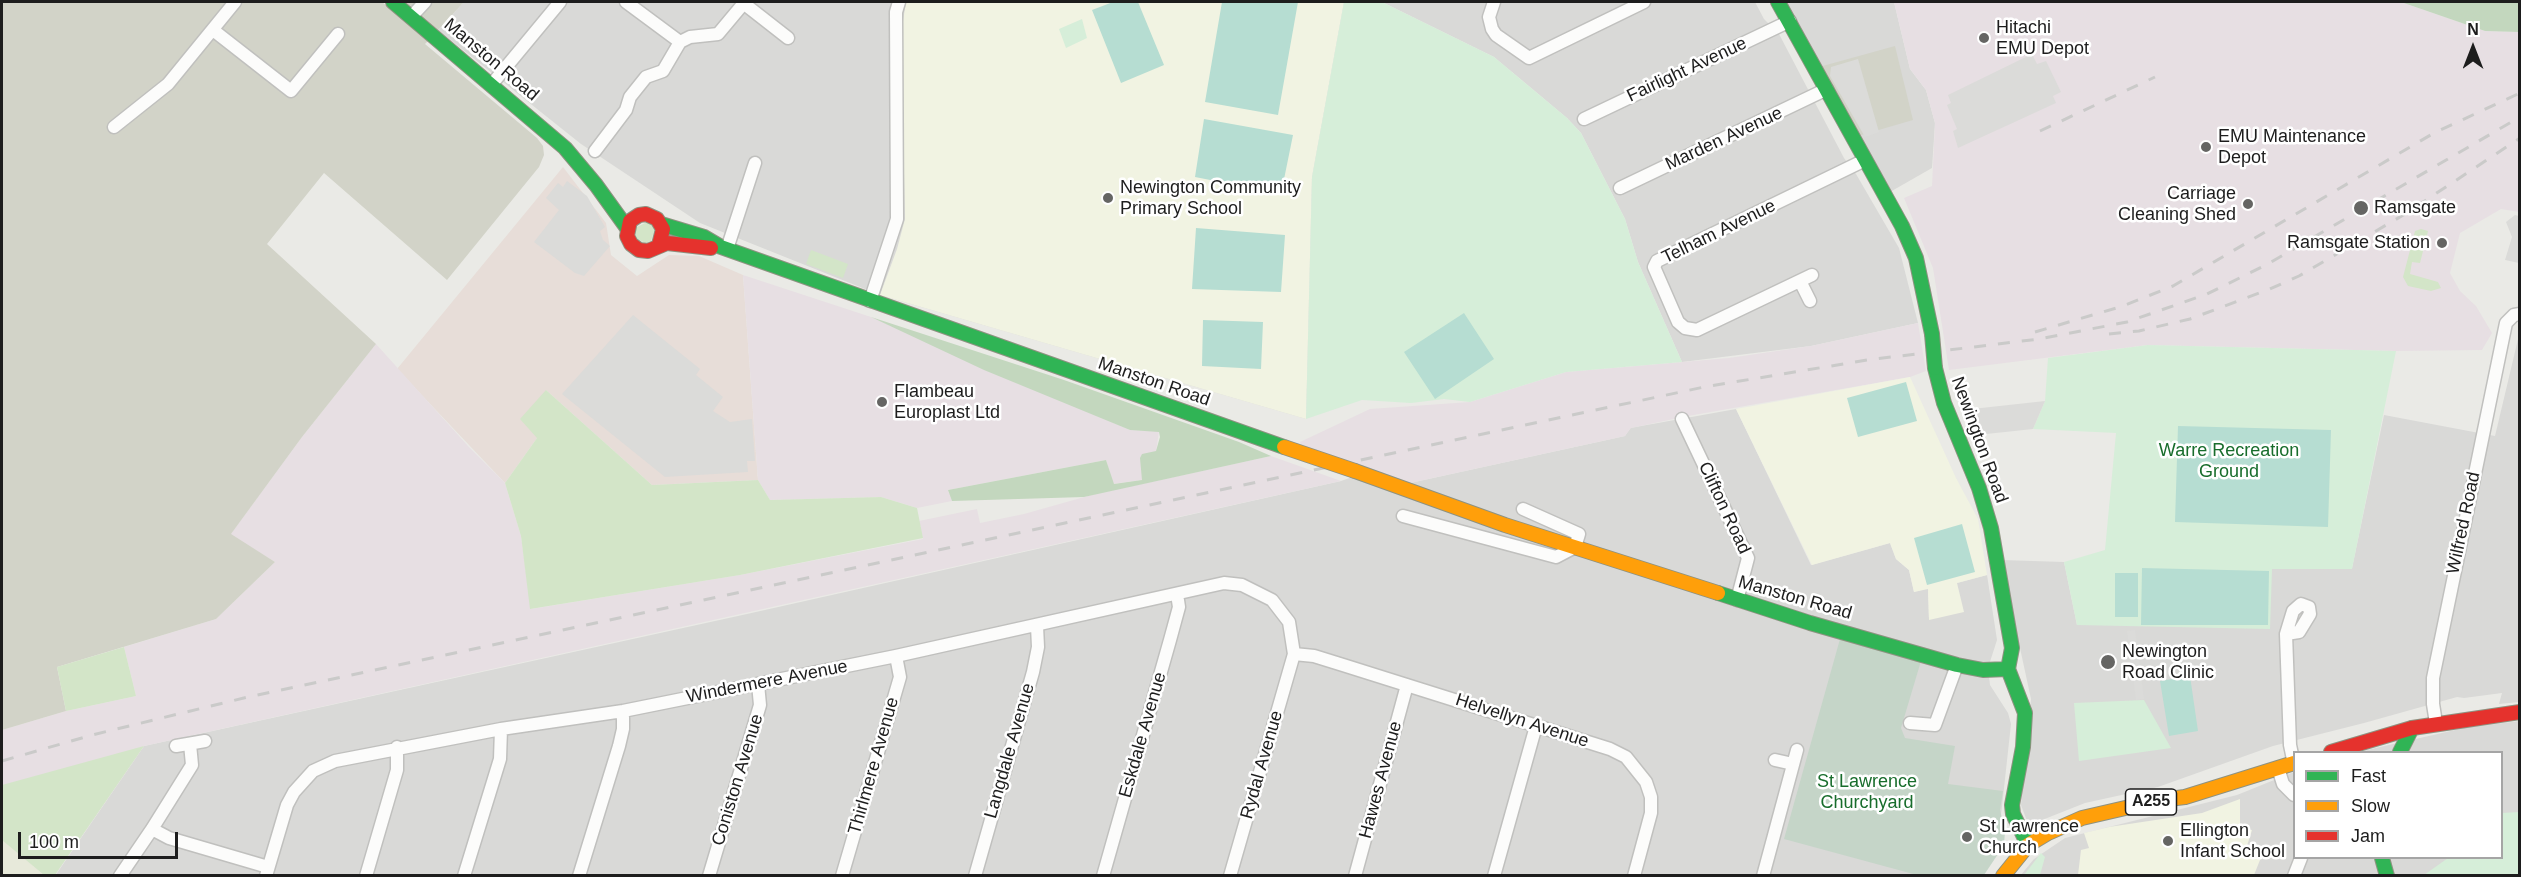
<!DOCTYPE html>
<html>
<head>
<meta charset="utf-8">
<style>
	body { margin:0 }
	#map { position:relative; width:2521px; height:877px; overflow:hidden; background:#eaeae6; font-family:Arial,sans-serif }
	canvas { display:block }
	.frame { position:absolute; inset:0; border:3px solid #1d1d1d; pointer-events:none }
	.legend { position:absolute; left:2293px; top:751px; width:210px; height:108px; box-sizing:border-box; background:#fff; border:2px solid #a5a5a5; margin:0; padding:8px 10px; list-style:none; font-size:18px; color:#1d1d1d }
	.legend li { display:flex; align-items:center; gap:12px; height:30px }
	.legend b { width:30px; border:2px solid #a5a5a5 }
	.north { position:absolute; left:2443px; top:18px; width:60px; height:60px; -webkit-text-stroke:4px #fff; paint-order:stroke; rotate:0deg; font-size:16px; font-weight:700; line-height:24px; text-align:center; color:#1d1d1d }
	.north::after { content:''; display:block; margin:auto; width:21px; height:27px; background:#1d1d1d; clip-path:polygon(50% 0,100% 100%,50% 72%,0 100%) }
	.scale { position:absolute; left:18px; top:832px; width:160px; height:27px; box-sizing:border-box; border:3px solid #1d1d1d; border-top:0; padding-left:8px; font-size:18px; line-height:21px; white-space:nowrap; color:#1d1d1d; -webkit-text-stroke:4px #fff; paint-order:stroke }
</style>
</head>
<body>
<div id="map">
<canvas width="2521" height="877"></canvas>
<div class="frame"></div>
<ul class="legend">
<li><b style="height:8px;background:#30b455"></b>Fast</li>
<li><b style="height:8px;background:#ff9f0a"></b>Slow</li>
<li><b style="height:8px;background:#e5322d"></b>Jam</li>
</ul>
<div class="north">N</div>
<div class="scale">100 m</div>
</div>
<script>
const ctx = document.querySelector('canvas').getContext('2d');
ctx.lineJoin = 'round';
function fill(path, color) { ctx.fillStyle = color; ctx.fill(path, 'evenodd'); }
const poly = rows => new Path2D(rows.map(r => 'M' + r).join(''));
function strokePath(path, color, width, dash) { ctx.strokeStyle = color; ctx.lineWidth = width; ctx.lineCap = dash ? 'butt' : 'round'; ctx.setLineDash(dash || []); ctx.stroke(path); }
function label(font, color, halo, rows, align = 'center') {
  ctx.font = font + ' Arial,sans-serif'; ctx.lineWidth = 5; ctx.setLineDash([]); ctx.textBaseline = 'middle'; ctx.strokeStyle = halo; ctx.fillStyle = color; for (const [text, x, y, turn = 0] of rows) {
    ctx.save(); ctx.translate(x, y); ctx.rotate((+turn || 0) * Math.PI / 180); ctx.textAlign = isNaN(turn) ? turn : align; if (halo) ctx.strokeText(text, 0, 0); ctx.fillText(text, 0, 0); ctx.restore();
  }
}
const residential = poly([
	[464,2,1344,2,1312,177,1306,419,880,295,700,223,581,144,438,30],
	[1382,2,1755,2,1764,19,1779,34,1844,158,1856,174,1899,248,1918,323,1811,346,1682,362,1638,262,1625,219,1581,133,1567,118,1494,57],
	[1780,2,1894,2,1910,69,1926,90,1935,123,1932,168,1890,192],
	[2519,335,2519,702,2499,704,2502,693,2464,698,2457,697,2364,723,2273,746,2158,787,2085,803,2032,824,2027,821,2021,805,2031,699,2001,560,2064,562,2077,625,2272,568,2352,568,2384,415,2495,436],
	[1736,409,1811,565,1890,543,1896,559,1909,570,1914,592,1928,588,1929,619,1957,583,1987,575,1997,640,1988,668,1990,685,2008,713,2011,724,1997,852,1982,875,55,876,144,746,747,614,1341,481,1372,470,1410,483,1625,436,1630,428],
	[2519,721,2519,875,2020,876,2034,859,2065,838,2237,795,2294,772,2294,858,2502,858,2502,752,2358,752,2464,728]
]);
const commercial = poly([
	[563,167,606,223,611,255,637,276,669,255,699,256,743,275,758,480,652,485,546,390,537,438,505,483,397,369]
]);
const industrial = poly([
	[1894,2,2401,2,2485,31,2519,32,2519,212,2501,209,2460,233,2450,273,2460,291,2476,306,2492,333,2482,350,2396,351,2148,345,1949,370,1933,268,1904,198,1932,186,1935,123,1926,90,1910,69],
	[743,275,871,317,1130,430,1159,431,1156,452,1142,480,1113,484,1106,460,948,490,952,501,917,508,881,497,770,500,758,480],
	[1918,323,1926,371,1910,377,1688,416,1631,428,1625,436,1410,483,1302,447,1300,442,1370,409,1470,402,1566,372,1729,358,1811,346],
	[376,344,468,446,505,483,521,536,531,609,740,575,923,539,919,521,977,509,980,523,1024,514,1095,494,1271,456,1341,481,144,746,55,875,44,875,2,840,2,730,66,711,136,696,124,647,216,619,275,562,230,535,302,437]
]);
const education = poly([
	[906,2,1344,2,1312,177,1306,419,880,295,897,249,905,219,901,33],
	[1910,377,1956,478,1978,519,1987,575,1957,583,1964,612,1929,620,1928,589,1914,592,1909,570,1896,559,1890,543,1812,565,1736,409],
	[2240,799,2240,828,2252,830,2246,849,2262,855,2254,875,2078,875,2081,850,2089,848,2084,833,2109,827,2202,813]
]);
const construction = poly([
	[2,2,382,2,429,40,425,44,537,138,543,146,544,155,539,167,447,280,324,173,267,244,376,344,302,437,231,534,275,562,216,619,57,667,66,711,2,730],
	[402,2,464,2,438,30],
	[1895,46,1913,120,1858,136,1819,67]
]);
const farmland = poly([
	[2,840,5,841,44,875,2,876]
]);
const grass = poly([
	[647,222,655,228,651,241,645,243,636,238,635,228],
	[2421,229,2428,231,2420,263,2412,262,2410,274,2438,282,2441,288,2431,291,2408,286,2403,277,2415,231],
	[811,250,848,264,843,278,806,264],
	[546,390,652,485,758,480,770,500,881,497,917,508,923,538,740,575,530,609,521,536,505,483,537,438,520,419],
	[124,647,136,696,66,711,57,667],
	[144,746,55,875,44,875,2,840,2,785]
]);
const forest = poly([
	[2401,2,2519,2,2519,32,2485,31],
	[871,317,1064,380,1239,442,1271,456,1084,497,952,501,948,490,1106,460,1114,484,1142,480,1140,458,1142,454,1156,451,1160,437,1159,432,1130,430,984,370]
]);
const cemetery = poly([
	[1840,639,1921,661,1901,728,1905,738,1955,746,1948,784,2003,791,2000,810,2005,831,2004,845,1984,875,1917,875,1784,839]
]);
const park = poly([
	[1344,2,1382,2,1494,57,1567,118,1581,133,1625,219,1638,262,1682,362,1566,372,1470,402,1444,399,1411,403,1362,400,1306,419,1312,177],
	[1082,19,1087,38,1066,48,1059,29],
	[2148,345,2396,351,2352,569,2272,569,2270,629,2077,625,2064,562,2105,550,2116,433,2033,429,2045,401,2048,358],
	[2144,700,2171,748,2079,761,2074,703],
	[2519,812,2519,875,2424,875,2448,858,2502,858,2502,813],
	[2041,853,2045,857,2040,875,2024,875]
]);
const pitch = poly([
	[1113,2,1138,2,1164,65,1121,83,1092,10],
	[1222,2,1298,2,1278,115,1205,102],
	[1204,119,1293,135,1281,194,1195,177],
	[1196,228,1285,235,1281,292,1192,289],
	[1464,313,1494,359,1435,399,1404,352],
	[1203,320,1263,322,1261,369,1202,366],
	[1906,382,1917,421,1858,437,1847,398],
	[2178,426,2331,430,2328,527,2175,522],
	[1962,524,1975,572,1927,585,1914,538],
	[2142,568,2269,571,2268,625,2141,625],
	[2115,573,2138,573,2138,617,2115,617],
	[2190,676,2198,731,2169,736,2160,681]
]);
const parking = poly([
	[2032,54,2037,64,2046,61,2061,92,2053,96,2056,103,1958,148,1953,131,1957,129,1947,105,1951,103,1948,95],
	[1858,59,1879,132,1865,137,1830,76,1831,67],
	[567,181,587,196,605,227,600,231,603,240,610,246,584,276,575,273,534,242,559,210,546,198,558,183,563,187],
	[2515,215,2519,216,2519,263,2505,260,2512,237,2506,222],
	[633,315,700,369,696,375,723,397,713,411,730,422,752,419,755,461,747,461,748,472,665,477,562,394],
	[2045,401,2033,429,1977,435,1972,409],
	[2135,630,2144,699,2136,700,2127,631]
]);
const street = poly([
	[742,2,788,38],
	[1494,2,1489,17,1492,29,1496,35,1529,58,1644,2],
	[411,17,425,2],
	[213,30,291,91,338,34],
	[680,42,690,37,718,34,744,3],
	[492,84,560,2],
	[1584,119,1790,21],
	[114,127,168,84,235,2],
	[595,151,626,110,630,97,646,77,663,71,680,42,626,2],
	[1620,188,1827,89],
	[727,249,755,163],
	[1812,275,1697,330,1685,328,1678,322,1654,267,1657,261,1865,160],
	[1800,281,1810,301],
	[870,301,897,219,896,12,899,2],
	[1682,419,1748,558,1737,600],
	[1403,516,1556,557,1575,547,1579,534,1523,509],
	[2286,634,2299,632,2310,614,2309,607,2301,604,2293,611,2286,634,2290,745,2294,764],
	[1294,654,1314,656,1343,665,1610,749,1626,757,1646,782,1651,797,1651,813,1634,876],
	[1910,723,1935,725,1957,665],
	[2436,723,2433,704,2433,678,2506,323,2514,315,2520,314],
	[176,746,205,741],
	[1775,760,1793,764],
	[2278,768,2283,784,2294,795],
	[152,829,169,838,268,867],
	[120,876,152,829,192,765,190,744],
	[266,876,287,805,294,792,313,771,335,761,501,729,623,711,896,656,1224,583,1242,585,1272,600,1289,622,1294,654,1230,876],
	[366,876,397,770,397,747],
	[464,876,500,759,501,729],
	[579,876,619,746,623,729,623,711],
	[709,876,760,705,758,684],
	[842,876,900,677,896,656],
	[975,876,1033,672,1038,647,1037,626],
	[1103,876,1170,640,1179,607,1177,594],
	[1355,876,1407,685],
	[1494,876,1536,726],
	[1763,876,1797,750],
	[2294,876,2301,858]
]);
const fast = poly([
	[393,2,565,148,596,185,627,228],
	[1778,2,1902,226,1916,258,1932,334],
	[661,224,704,237,721,247,1284,447],
	[1935,368,1944,403,1979,488,1991,528,2012,648,2008,669,2025,713,2023,747,2012,805,2013,814,2028,845],
	[1718,593,1810,623,1957,665,1983,670,2008,669],
	[2400,752,2412,728],
	[2382,858,2387,876]
]);
const slow = poly([
	[1355,471,1505,525,1718,593],
	[2003,876,2028,845,2048,833,2082,818,2160,800,2185,797,2294,763]
]);
const jam = poly([
	[659,245,663,229,657,219,646,214,639,215,630,221,627,236,631,244,639,250,648,251,667,243,711,248],
	[2331,752,2412,728,2520,712]
]);
const rail = poly([
	[2040,131,2155,77],
	[2035,332,2123,306,2173,286,2434,133,2520,93],
	[2109,334,2139,331,2190,319,2270,289,2299,276,2405,214,2520,138],
	[2,761,92,735,248,697,1704,387,1867,360,2039,339,2127,322,2207,294,2266,265,2520,117]
]);
const fastBridge = poly([
	[1932,334,1935,368]
]);
const slowBridge = poly([
	[1284,447,1355,471]
]);
const markers = [
	[1984,38,6,"#656563"],
	[2206,147,6,"#656563"],
	[1108,198,6,"#656563"],
	[2248,204,6,"#656563"],
	[2361,208,8,"#656563"],
	[2442,243,6,"#656563"],
	[882,402,6,"#656563"],
	[2108,662,8,"#656563"],
	[1967,837,6,"#656563"],
	[2168,841,6,"#656563"]
];
const shields = [
	[2151,802,51]
];
const shieldNames = [
	["A255",2151,802]
];
const poiNames = [
	["Hitachi",1996,28],
	["EMU Depot",1996,49],
	["EMU Maintenance",2218,137],
	["Depot",2218,158],
	["Newington Community",1120,188],
	["Primary School",1120,209],
	["Carriage",2236,194,"right"],
	["Cleaning Shed",2236,215,"right"],
	["Ramsgate",2374,208],
	["Ramsgate Station",2430,243,"right"],
	["Flambeau",894,392],
	["Europlast Ltd",894,413],
	["Newington",2122,652],
	["Road Clinic",2122,673],
	["St Lawrence",1979,827],
	["Church",1979,848],
	["Ellington",2180,831],
	["Infant School",2180,852]
];
const streetNames = [
	["Manston Road",491,60,40],
	["Fairlight Avenue",1687,70,-25],
	["Marden Avenue",1724,139,-25],
	["Telham Avenue",1719,232,-26],
	["Manston Road",1154,382,19],
	["Newington Road",1979,440,70],
	["Clifton Road",1724,508,65],
	["Wilfred Road",2464,523,-78],
	["Manston Road",1795,598,16],
	["Windermere Avenue",767,682,-11],
	["Helvellyn Avenue",1522,721,18],
	["Eskdale Avenue",1143,735,-74],
	["Langdale Avenue",1010,751,-74],
	["Rydal Avenue",1262,765,-74],
	["Thirlmere Avenue",874,766,-74],
	["Coniston Avenue",738,780,-73],
	["Hawes Avenue",1381,780,-75]
];
const parkNames = [
	["Warre Recreation",2229,451],
	["Ground",2229,472],
	["St Lawrence",1867,782],
	["Churchyard",1867,803]
];
fill(residential, '#d9d9d7');
fill(commercial, '#e7ddd8');
fill(industrial, '#e7dfe3');
fill(education, '#f1f3e2');
fill(construction, '#d2d3c8');
fill(farmland, '#e7e9da');
fill(grass, '#d3e5c8');
fill(forest, '#c3d7be');
fill(cemetery, '#c5d5c8');
fill(park, '#d6eed9');
fill(pitch, '#b6ddd2');
fill(parking, '#dbdbd9');
strokePath(street, '#c0c0be', 15);
strokePath(fast, '#8e9280', 16);
strokePath(slow, '#8e9280', 16);
strokePath(jam, '#8e9280', 16);
strokePath(street, '#fcfcfb', 12);
strokePath(fast, '#30b455', 14);
strokePath(slow, '#ff9f0a', 14);
strokePath(jam, '#e5322d', 14);
strokePath(rail, '#cacac9', 3, [12, 12]);
strokePath(fastBridge, '#8e9280', 16, []);
strokePath(slowBridge, '#8e9280', 16, []);
strokePath(fastBridge, '#30b455', 14);
strokePath(slowBridge, '#ff9f0a', 14);
for (const [x, y, r, color] of markers) { const dot = new Path2D(); dot.arc(x, y, r, 0, 2 * Math.PI); ctx.fillStyle = color; ctx.fill(dot); strokePath(dot, '#fff', 2); }
for (const [x, y, w] of shields) { const box = new Path2D(); box.roundRect(x - w / 2, y - 13, w, 26, 4.5); ctx.fillStyle = '#fff'; ctx.fill(box); strokePath(box, '#1d1d1d', 1.5); }
label('bold 16px', '#1d1d1d', null, shieldNames);
label('18px', '#1d1d1d', '#fff', poiNames, 'left');
label('18px', '#1d1d1d', '#fff', streetNames);
label('18px', '#186d2c', '#fff', parkNames);
</script>
</body>
</html>
